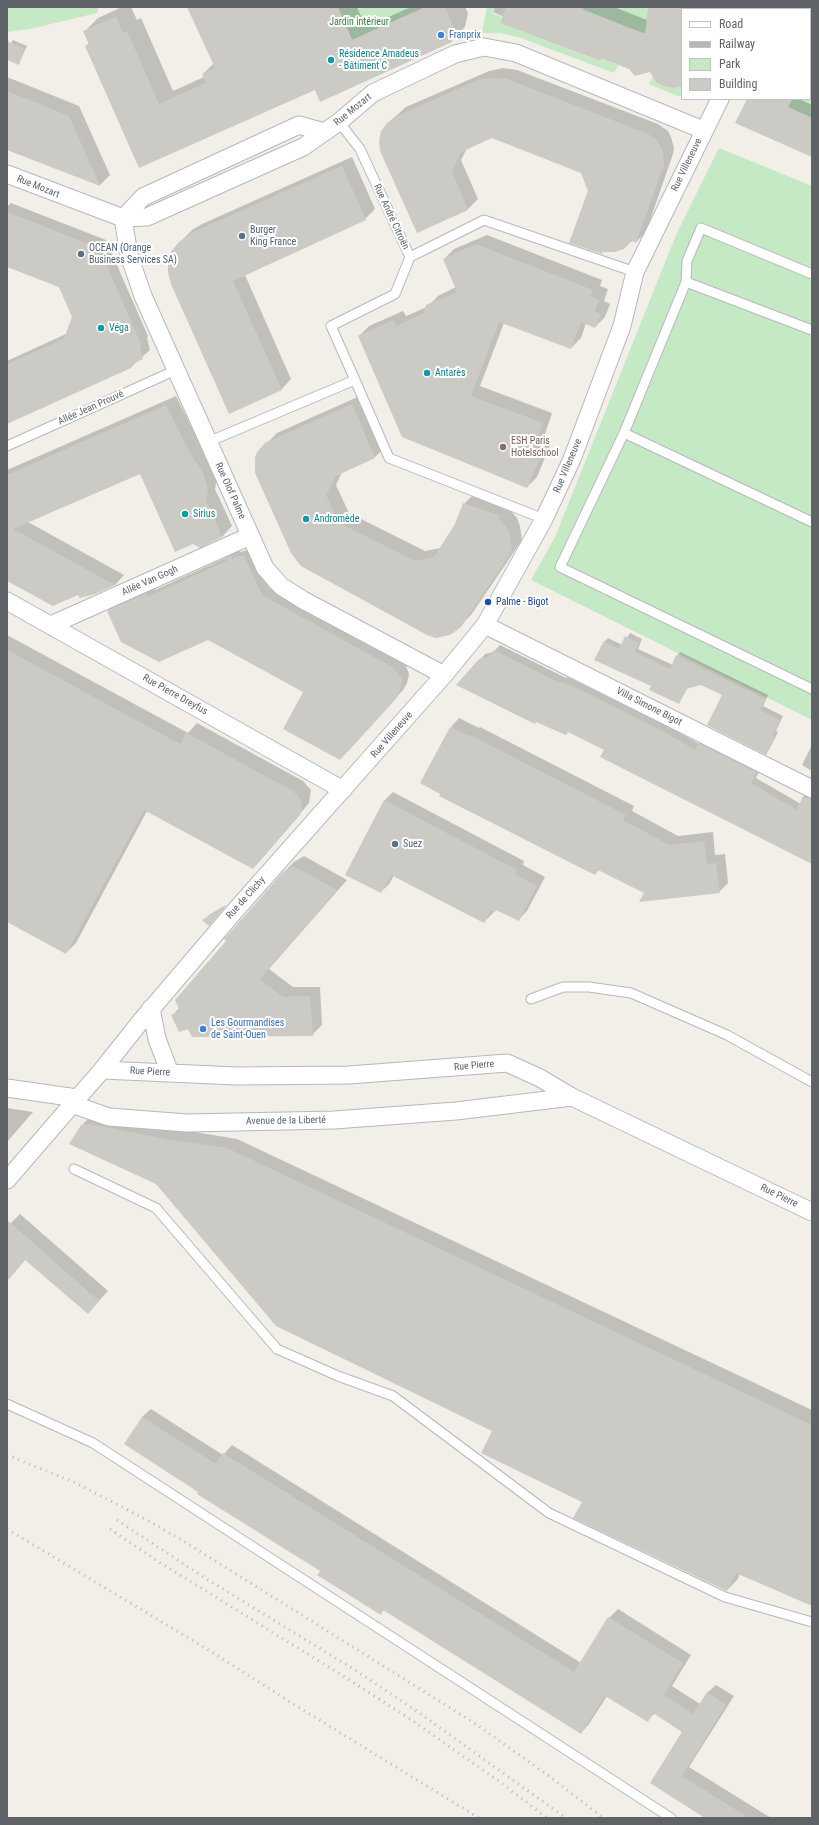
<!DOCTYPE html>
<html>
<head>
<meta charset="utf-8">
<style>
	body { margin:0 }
	#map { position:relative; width:819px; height:1825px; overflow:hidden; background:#f1efe8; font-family:"Roboto Condensed",sans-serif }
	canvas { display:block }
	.frame { position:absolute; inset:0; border:8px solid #5f6368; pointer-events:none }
	.legend { position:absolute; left:681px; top:8px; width:130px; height:92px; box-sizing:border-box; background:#fff; border:1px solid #bfc1c3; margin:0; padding:5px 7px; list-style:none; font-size:12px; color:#5f6368 }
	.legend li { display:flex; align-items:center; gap:8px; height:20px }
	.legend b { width:20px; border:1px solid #bfc1c3 }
</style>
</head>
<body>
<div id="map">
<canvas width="819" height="1825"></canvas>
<div class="frame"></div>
<ul class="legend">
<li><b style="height:5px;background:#fff"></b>Road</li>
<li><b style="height:5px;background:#b6b7b8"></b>Railway</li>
<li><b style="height:11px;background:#c5e8c5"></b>Park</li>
<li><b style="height:11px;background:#cccac5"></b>Building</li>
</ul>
</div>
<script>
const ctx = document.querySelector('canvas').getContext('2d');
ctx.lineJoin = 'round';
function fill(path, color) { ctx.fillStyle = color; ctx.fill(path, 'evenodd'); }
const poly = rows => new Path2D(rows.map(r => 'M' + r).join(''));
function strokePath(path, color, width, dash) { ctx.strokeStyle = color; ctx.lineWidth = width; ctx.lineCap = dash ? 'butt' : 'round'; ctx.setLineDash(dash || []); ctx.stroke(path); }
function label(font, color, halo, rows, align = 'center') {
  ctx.font = font + ' "Roboto Condensed",sans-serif'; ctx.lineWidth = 4; ctx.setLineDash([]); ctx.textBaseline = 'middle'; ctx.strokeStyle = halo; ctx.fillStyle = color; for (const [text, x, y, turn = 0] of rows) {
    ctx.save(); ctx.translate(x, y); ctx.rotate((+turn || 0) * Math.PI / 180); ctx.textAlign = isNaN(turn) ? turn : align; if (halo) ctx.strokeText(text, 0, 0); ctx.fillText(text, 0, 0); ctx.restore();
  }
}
const green = poly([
	[7,7,99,7,97,13,30,29,7,32],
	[338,7,422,7,423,8,352,40],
	[487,7,494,7,492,13,502,17,500,23,599,61,601,58,618,65,614,73,521,38,500,33,482,33],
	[584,7,648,7,646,31,643,33,632,29,631,32,615,22,583,10],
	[810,46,812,46,812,118,788,107,792,99,810,99],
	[653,77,657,83,663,86,673,88,682,85,682,95,678,96,649,84],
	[719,148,812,186,812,720,531,580,555,537,676,235]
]);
const shadow = poly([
	[122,7,131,7,137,20,141,18,173,91,204,77,203,74,214,63,189,7,357,7,366,27,411,7,465,7,468,13,465,27,451,41,315,88,139,167,86,46,89,43,84,32,98,18],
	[495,7,614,7,647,20,650,7,746,7,745,9,682,9,682,84,650,71,630,69,602,58,599,60,493,12],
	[794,7,812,7,812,63,810,67,810,9,793,9],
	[13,40,27,46,19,63,7,59,7,51],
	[503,68,517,70,658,124,668,131,671,137,674,148,673,154,646,232,636,242,632,239,603,251,589,191,582,172,492,137,467,148,461,160,478,199,468,209,417,232,387,124,406,107,489,71],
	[7,77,79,106,110,175,100,185,7,149],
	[748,99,799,99,812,105,812,156],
	[352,157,375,209,365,219,245,275,291,379,281,390,182,240,192,230,202,224],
	[11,203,106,240,148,336,147,338,150,350,131,367,7,423,7,361,66,334,73,316,59,287,7,266,7,207],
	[487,235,602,280,600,286,608,289,604,301,610,304,605,317,595,327,586,323,581,338,571,348,504,323,480,386,552,413,543,440,551,443,537,477,527,487,359,336,369,326,403,311,406,316,427,307,438,296,456,287,444,259,454,249],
	[362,395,385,447,375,457,342,472,336,485,349,513,425,551,441,548,456,525,464,504,474,494,509,509,517,518,520,526,522,540,471,615,453,633,308,570,297,561,292,553,266,444,277,433],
	[176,396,217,478,215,489,232,526,222,537,200,546,193,543,141,472,28,522,124,575,115,585,94,594,78,593,7,580,7,470],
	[238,549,240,552,251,549,269,588,400,659,406,666,409,674,407,683,403,690,348,751,305,691,208,639,108,611,116,603,154,587,155,590,225,558,232,551],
	[630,633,642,639,638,649,673,665,677,656,680,652,768,695,763,706,783,716,776,731,778,732,769,750,765,753,723,694,701,684,688,687,679,703,652,686,604,642,608,638,622,645],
	[7,635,188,733,197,723,303,781,311,790,309,803,263,857,147,811,76,943,66,953,7,921],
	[500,645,566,678,567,677,584,685,671,728,699,744,704,739,761,767,756,778,801,804,804,796,809,791,812,792,812,863,605,749,569,731,566,734,480,660,485,654,493,652],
	[459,718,479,728,480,727,634,806,632,811,678,836,713,832,715,855,725,854,728,883,719,892,645,893,600,869,595,874,451,727],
	[812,745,812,771,802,765],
	[393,792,524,861,523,865,545,877,527,911,518,920,497,909,484,922,394,875,390,883,381,892,384,801],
	[304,856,347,880,269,969,293,987,320,987,322,1025,312,1035,188,1028,173,1015,180,1007,228,941,283,873,294,862],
	[226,905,214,920,204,920,209,915],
	[7,1108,33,1112,7,1142],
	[92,1115,237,1139,812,1410,812,1605,740,1574,737,1580,727,1590,583,1501,493,1430,156,1184,81,1126],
	[20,1214,108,1291,97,1303,26,1259,7,1281,7,1227],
	[151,1409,223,1455,232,1445,581,1663,609,1618,618,1609,691,1655,672,1686,700,1704,707,1693,716,1685,734,1696,689,1767,771,1818,707,1818,651,1782,683,1731,655,1713,647,1721,607,1696,589,1724,581,1733,384,1610,380,1613,322,1570,200,1492,142,1417]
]);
const building = poly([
	[187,7,338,7,352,40,426,7,445,7,454,28,452,42,320,102,315,90,139,168,85,46,89,44,83,31,116,17,123,33,127,31,159,104,206,83,202,74,215,68],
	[506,7,577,7,645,34,648,7,682,7,682,86,673,88,663,86,656,82,650,72,635,76,629,69,601,58,600,61,500,23],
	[7,41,25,49,19,65,7,60],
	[493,78,507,79,648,134,658,141,663,152,664,165,636,243,632,241,624,249,615,252,603,252,602,254,569,243,588,191,581,173,492,138,461,152,452,171,468,210,417,233,380,151,379,141,381,131,387,123,395,117,478,80],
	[7,91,69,116,100,186,7,150],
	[747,99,792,99,788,107,812,118,812,157,735,123],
	[342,166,366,220,233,281,282,390,229,414,171,284,168,272,168,263,171,252,178,243,191,233],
	[7,212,99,248,141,344,140,347,143,359,133,364,131,368,7,424,7,364,64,339,72,317,59,287,7,267],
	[476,244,593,290,591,296,599,300,595,311,601,314,595,328,581,322,571,349,499,322,471,396,543,423,534,450,542,454,527,488,402,437,358,336,393,320,396,326,424,313,426,305,457,292,443,259],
	[352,404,375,458,336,476,326,495,339,523,415,561,434,557,455,524,463,503,500,516,499,519,507,528,510,536,512,551,461,627,450,635,436,638,427,635,301,566,291,553,255,473,255,458,257,452,265,443],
	[166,405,190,453,203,473,208,489,206,500,222,537,200,548,193,544,175,552,140,474,13,529,115,585,95,594,80,598,78,595,53,606,7,581,7,475],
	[231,556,232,559,238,556,244,556,262,595,392,667,402,679,400,691,396,699,340,760,283,729,303,692,208,640,159,662,121,642,107,611,146,593,147,597,227,561,223,559],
	[625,636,639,643,635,652,670,669,676,655,765,699,760,710,780,720,773,735,775,736,766,755,707,725,722,695,701,685,686,689,679,704,649,690,651,686,594,660,604,641,619,649],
	[7,650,180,744,186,733,293,791,301,800,302,808,300,815,253,869,144,810,66,954,7,922],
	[494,650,560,683,561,682,579,689,666,733,695,750,698,743,757,772,751,783,797,810,803,796,812,799,812,864,600,757,604,750,568,732,566,735,536,722,535,724,456,685,479,659,488,657],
	[450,727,470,736,470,735,626,815,623,820,669,845,704,841,707,864,716,863,720,893,639,902,644,893,598,870,595,875,439,796,440,794,420,783],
	[384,800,517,870,515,874,537,886,519,921,496,910,495,912,491,910,484,923,391,875,381,893,345,875],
	[293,866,337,890,260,979,283,997,310,996,313,1036,192,1037,188,1029,179,1032,171,1015,180,1011,175,1000,226,941,224,939,241,920,283,872],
	[225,907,209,926,202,920],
	[89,1124,172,1140,227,1148,812,1425,812,1606,736,1573,727,1591,573,1518,582,1502,481,1453,492,1431,276,1326,156,1184,69,1144,81,1125],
	[7,1220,99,1301,88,1314,25,1260,7,1281],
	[142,1417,216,1464,223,1453,574,1672,608,1617,683,1663,664,1695,693,1714,707,1692,726,1705,682,1776,749,1818,705,1818,650,1783,682,1732,653,1713,648,1722,605,1696,581,1734,383,1610,381,1615,317,1575,320,1571,197,1494,198,1492,124,1444]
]);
const lane = poly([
	[410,257,484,220,635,272],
	[686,282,687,261,701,228,812,274],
	[355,380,389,458,544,519],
	[624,433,686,282,812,330],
	[208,442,355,380,331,326,395,294,410,257,360,149,339,122],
	[7,446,176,370],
	[812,522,624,433,560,567,812,689],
	[531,999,563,987,589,987,631,993,727,1035,812,1082],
	[74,1169,156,1208,277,1349,338,1376,393,1396,549,1513,725,1597,812,1622],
	[7,1404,93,1443,671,1818]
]);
const street = poly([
	[766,9,767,7],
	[7,174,123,218,147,217,303,147,339,122,373,93,455,54,484,47,516,53,703,130],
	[123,218,129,255,143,296,265,568,281,586,303,600,444,675],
	[123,218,143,197,299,125,324,132],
	[7,601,343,790],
	[51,625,250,536],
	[485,625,812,789],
	[151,1008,157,1039,170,1073],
	[102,1070,237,1076,349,1075,507,1063,540,1078,572,1097,812,1212],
	[7,1088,77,1098],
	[77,1098,80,1107,109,1117,187,1123,334,1120,456,1111,572,1097],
	[7,1180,102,1070,141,1021,233,913,444,675,485,625,544,519,572,459,622,326,635,272,720,99]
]);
const rail = poly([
	[7,1455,76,1483,147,1520,185,1542,476,1724,553,1779,603,1818],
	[117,1520,205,1578,355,1670,415,1710,566,1818],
	[7,1529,207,1649,295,1705,479,1818],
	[110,1529,159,1562,348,1679,410,1719,500,1782,547,1818]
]);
const markers = [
	[441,35,4,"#3f7fe0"],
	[331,60,4,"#0f9aa8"],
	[242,236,4,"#5c6f8a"],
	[81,254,4,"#5c6f8a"],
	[101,328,4,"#0f9aa8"],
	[427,373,4,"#0f9aa8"],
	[503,447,4,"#8d6e63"],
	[185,514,4,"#0f9aa8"],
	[306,519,4,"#0f9aa8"],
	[488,602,4,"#1a4fb4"],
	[395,844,4,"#5c6f8a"],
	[203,1029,4,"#3f7fe0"]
];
const parkNames = [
	["Jardin intérieur",359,22]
];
const shopNames = [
	["Franprix",449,35],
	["Les Gourmandises",211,1023],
	["de Saint-Ouen",211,1035]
];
const cultureNames = [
	["Résidence Amadeus",339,54],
	["- Bâtiment C",339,66],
	["Véga",109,328],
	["Antarès",435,373],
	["Sirius",193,514],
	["Andromède",314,519]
];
const streetNames = [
	["Rue Mozart",353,110,-39],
	["Rue Villeneuve",687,165,-64],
	["Rue Mozart",38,187,22],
	["Rue André Citroën",391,217,65],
	["Allée Jean Prouvé",91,408,-24],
	["Rue Villeneuve",568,466,-67],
	["Rue Olof Palme",230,491,66],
	["Allée Van Gogh",150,581,-24],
	["Rue Pierre Dreyfus",175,695,29],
	["Villa Simone Bigot",649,707,27],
	["Rue Villeneuve",392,735,-49],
	["Rue de Clichy",246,898,-48],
	["Rue Pierre",474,1066,-5],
	["Rue Pierre",150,1072,3],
	["Avenue de la Liberté",286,1121,-1],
	["Rue Pierre",779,1196,26]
];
const serviceNames = [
	["Burger",250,230],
	["King France",250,242],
	["OCEAN (Orange",89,248],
	["Business Services SA)",89,260],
	["Suez",403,844]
];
const educationNames = [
	["ESH Paris",511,441],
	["Hotelschool",511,453]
];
const transitNames = [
	["Palme - Bigot",496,602]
];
fill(green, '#c5e8c5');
fill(shadow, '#0003');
fill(building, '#cccac5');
strokePath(lane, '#b5b8bc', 11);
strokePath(street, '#b5b8bc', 19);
strokePath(lane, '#fff', 9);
strokePath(street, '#fff', 17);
strokePath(rail, '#b6b7b8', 3, [1, 5]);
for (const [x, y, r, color] of markers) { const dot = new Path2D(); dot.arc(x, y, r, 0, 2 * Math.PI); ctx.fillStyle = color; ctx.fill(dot); strokePath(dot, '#fff', 1.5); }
label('10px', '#348238', '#fff', parkNames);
label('10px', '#366cbe', '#fff', shopNames, 'left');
label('10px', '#0d838f', '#fff', cultureNames, 'left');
label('10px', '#5f6368', '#fff', streetNames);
label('10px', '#4e5e75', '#fff', serviceNames, 'left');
label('10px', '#785e54', '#fff', educationNames, 'left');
label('10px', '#164399', '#fff', transitNames, 'left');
</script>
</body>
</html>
